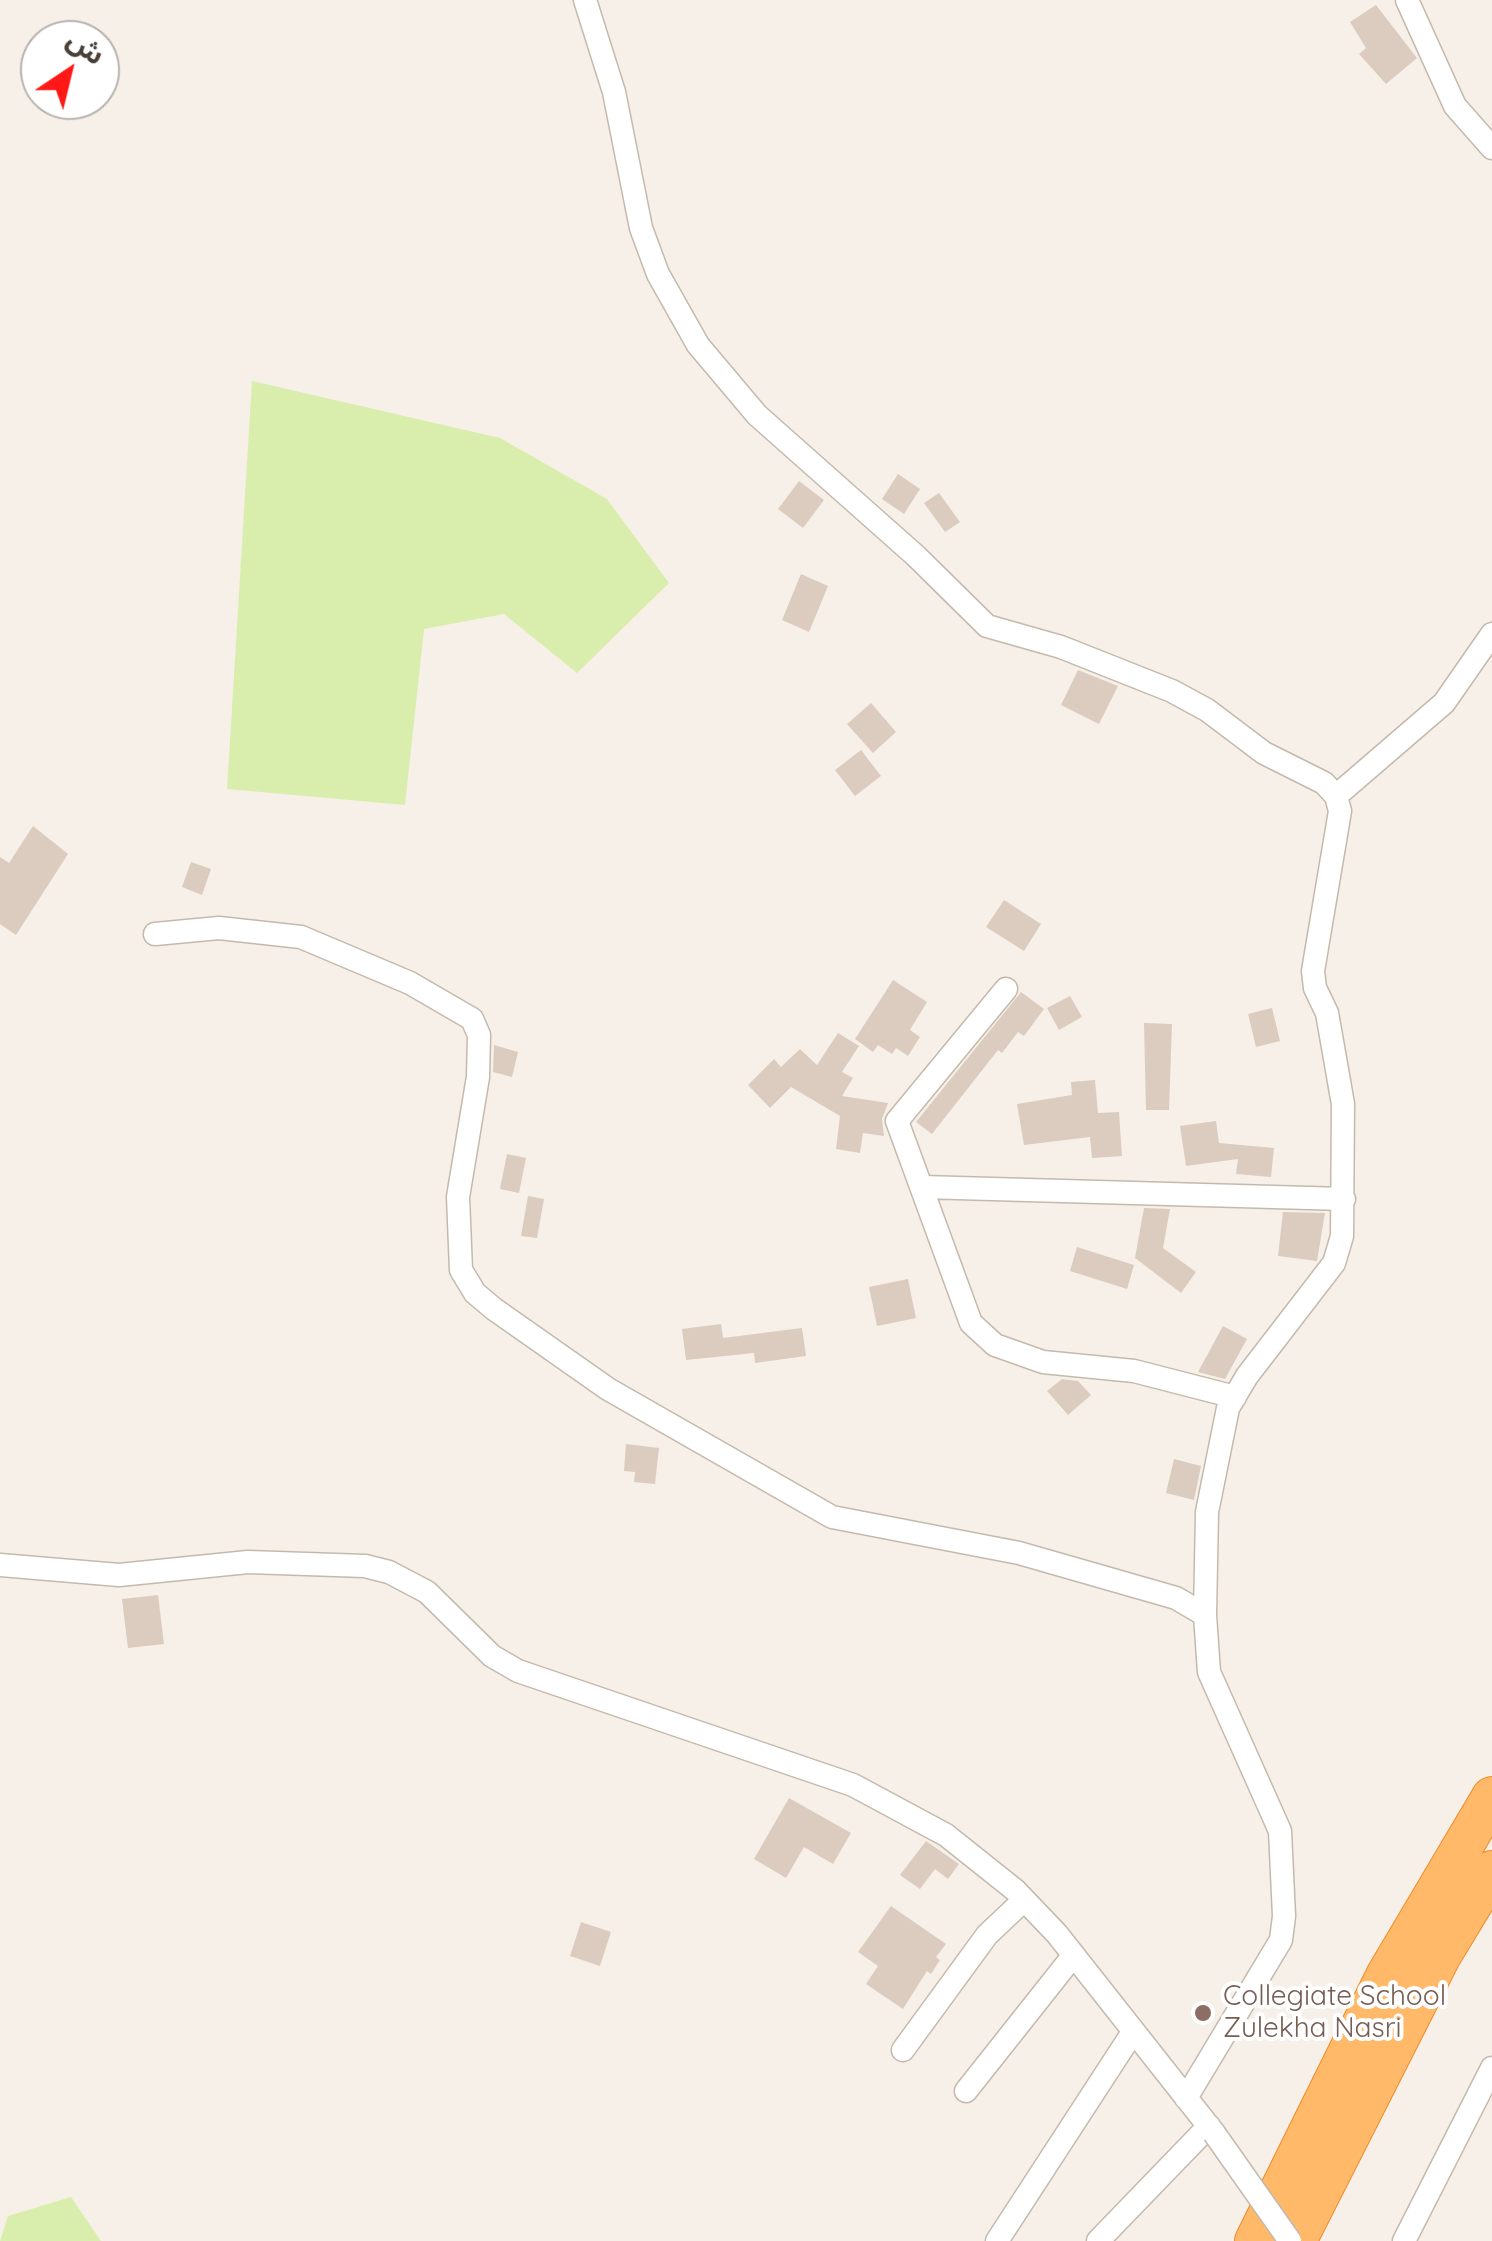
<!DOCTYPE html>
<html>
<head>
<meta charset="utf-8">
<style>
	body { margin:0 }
	#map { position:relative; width:1492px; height:2241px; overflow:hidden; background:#f6f0e8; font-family:Quicksand,"Noto Sans Arabic",sans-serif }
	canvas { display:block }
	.north { position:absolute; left:20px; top:20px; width:100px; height:100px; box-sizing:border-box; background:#fff; border:2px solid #b7b2af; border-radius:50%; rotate:35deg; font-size:28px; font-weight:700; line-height:40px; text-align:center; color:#4a3f36 }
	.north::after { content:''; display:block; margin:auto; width:35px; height:45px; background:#ff1815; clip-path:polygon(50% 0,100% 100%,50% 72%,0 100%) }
</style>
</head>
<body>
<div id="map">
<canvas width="1492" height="2241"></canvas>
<div class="north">ش</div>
</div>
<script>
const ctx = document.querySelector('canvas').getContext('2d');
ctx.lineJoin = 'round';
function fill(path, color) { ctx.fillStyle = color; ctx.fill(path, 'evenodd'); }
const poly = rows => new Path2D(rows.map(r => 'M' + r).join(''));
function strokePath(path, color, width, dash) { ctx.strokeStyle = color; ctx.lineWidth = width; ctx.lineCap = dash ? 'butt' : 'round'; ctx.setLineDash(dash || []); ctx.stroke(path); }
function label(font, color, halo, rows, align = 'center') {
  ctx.font = font + ' Quicksand,sans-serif'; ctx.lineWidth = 8; ctx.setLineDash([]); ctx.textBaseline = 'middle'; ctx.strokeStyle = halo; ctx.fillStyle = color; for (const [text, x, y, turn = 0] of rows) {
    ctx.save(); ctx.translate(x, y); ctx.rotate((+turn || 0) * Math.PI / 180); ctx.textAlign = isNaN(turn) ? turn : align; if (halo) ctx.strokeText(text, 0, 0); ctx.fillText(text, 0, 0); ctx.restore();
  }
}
const green = poly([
	[252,381,500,438,607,499,669,583,577,673,504,614,424,629,405,805,227,789],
	[71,2197,101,2241,0,2241,8,2216]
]);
const building = poly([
	[1376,5,1417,58,1386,84,1359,54,1366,48,1350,22],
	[898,474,920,489,904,514,882,499],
	[799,481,824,500,803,528,778,509],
	[939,493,960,522,945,532,924,503],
	[801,574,828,586,809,632,782,620],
	[1078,670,1118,686,1099,724,1061,705],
	[871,703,896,732,873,753,847,724],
	[861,750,881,776,855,796,835,770],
	[33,826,68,854,16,935,0,924,0,857,9,863],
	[191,862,211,869,202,895,182,887],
	[1004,900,1041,924,1024,951,986,927],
	[893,980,927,1002,910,1030,920,1037,908,1056,896,1048,892,1054,878,1045,873,1052,855,1039],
	[1021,992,1044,1009,1024,1036,1018,1032,1002,1053,998,1050,932,1134,916,1122],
	[1070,996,1082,1017,1059,1030,1047,1008],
	[1272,1008,1280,1041,1256,1047,1248,1014],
	[1144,1023,1172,1024,1169,1110,1146,1110],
	[838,1033,859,1046,842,1072,853,1078,842,1096,888,1103,882,1119,884,1136,863,1133,860,1153,836,1149,840,1116,791,1087,770,1108,748,1085,774,1059,781,1067,800,1049,817,1065],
	[494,1045,518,1052,512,1077,493,1072],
	[1095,1080,1098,1113,1119,1112,1122,1156,1092,1158,1090,1137,1024,1145,1017,1104,1072,1095,1071,1082],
	[1216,1121,1219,1143,1274,1148,1271,1177,1236,1174,1238,1159,1186,1166,1180,1126],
	[507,1154,526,1158,519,1193,500,1189],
	[528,1196,544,1199,537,1238,521,1236],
	[1144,1208,1170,1209,1163,1248,1196,1272,1181,1293,1135,1258],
	[1283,1212,1325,1213,1317,1261,1278,1256],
	[1077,1247,1134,1265,1127,1289,1070,1271],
	[908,1279,916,1318,877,1326,869,1287],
	[721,1324,723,1338,802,1328,806,1356,755,1363,754,1353,686,1360,682,1329],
	[1223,1326,1247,1339,1225,1379,1198,1372],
	[1062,1379,1078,1381,1091,1395,1068,1415,1047,1391],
	[626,1444,659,1448,655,1484,634,1482,635,1472,624,1471],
	[1174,1459,1201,1466,1194,1500,1166,1493],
	[158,1595,164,1644,128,1648,122,1599],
	[789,1798,851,1833,833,1864,804,1847,786,1878,754,1859],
	[926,1841,959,1864,948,1879,935,1869,920,1889,900,1875],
	[891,1906,946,1944,936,1957,940,1960,931,1974,927,1971,903,2009,866,1984,878,1966,858,1952],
	[581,1922,611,1932,600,1966,570,1956]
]);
const minor = poly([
	[585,0,614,92,641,228,658,274,698,345,757,415,916,556,987,626,1061,647,1172,691,1207,710,1264,753,1324,783,1336,796,1340,811,1313,971,1315,988,1327,1013,1343,1104,1342,1236,1334,1263,1247,1376,1228,1408,1207,1512,1205,1615,1209,1672,1280,1831,1284,1916,1281,1940,1186,2098],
	[1407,0,1455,106,1492,148],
	[1336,796,1444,703,1492,634],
	[155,934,219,928,301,937,410,983,472,1019,479,1035,478,1077,458,1197,461,1270,475,1293,494,1309,608,1389,832,1517,1019,1553,1176,1598,1205,1615],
	[1006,989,897,1121,971,1323,995,1345,1043,1362,1134,1371,1235,1397],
	[922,1187,1344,1199],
	[0,1565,119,1575,248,1562,365,1566,389,1572,427,1592,492,1656,518,1671,853,1785,946,1835,1015,1890,1057,1934,1214,2133],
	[903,2050,987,1935,1024,1900],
	[966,2091,1073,1956],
	[997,2241,1133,2032],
	[1098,2241,1209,2126],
	[1404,2241,1492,2068]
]);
const motorway = poly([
	[1255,2241,1386,1976,1492,1797],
	[1296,2241,1441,1955,1492,1871]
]);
const minorBridge = poly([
	[1214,2133,1290,2241]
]);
const markers = [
	[1203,2013,10,"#8d6e63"]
];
const educationNames = [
	["Collegiate School",1223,1997],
	["Zulekha Nasri",1223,2029]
];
fill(green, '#d9eead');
fill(building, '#dbccbf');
strokePath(minor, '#c5b9ac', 25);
strokePath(motorway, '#ee8b2a', 42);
strokePath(minor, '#fff', 22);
strokePath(motorway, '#ffb969', 40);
strokePath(minorBridge, '#c5b9ac', 25, []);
strokePath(minorBridge, '#fff', 22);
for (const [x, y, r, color] of markers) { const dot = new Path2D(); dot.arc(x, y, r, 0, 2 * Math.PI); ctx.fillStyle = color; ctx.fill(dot); strokePath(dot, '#fff', 4); }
label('28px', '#785e54', '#fff', educationNames, 'left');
</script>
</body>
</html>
